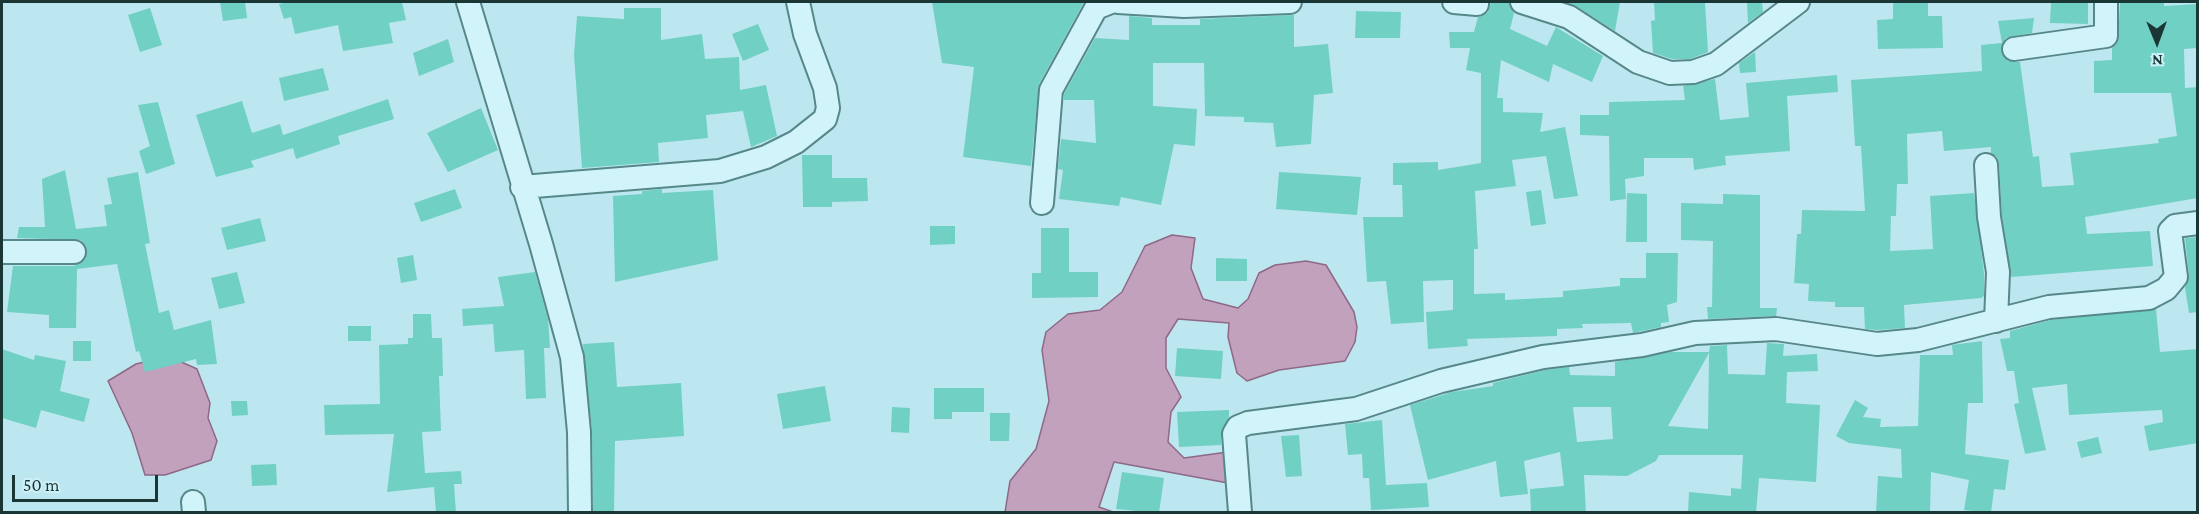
<!DOCTYPE html>
<html>
<head>
<meta charset="utf-8">
<style>
	body { margin:0 }
	#map { position:relative; width:2199px; height:514px; overflow:hidden; background:#bde7f0; font-family:"Crimson Pro",serif }
	canvas { display:block }
	.frame { position:absolute; inset:0; border:3px solid #1b3735; pointer-events:none }
	.north { position:absolute; left:2127px; top:12px; width:60px; height:60px; -webkit-text-stroke:4px #cdf0f7; paint-order:stroke; rotate:179deg; font-size:16px; font-weight:700; line-height:24px; text-align:center; color:#1b3735 }
	.north::after { content:''; display:block; margin:auto; width:21px; height:27px; background:#1b3735; clip-path:polygon(50% 0,100% 100%,50% 72%,0 100%) }
	.scale { position:absolute; left:12px; top:475px; width:146px; height:27px; box-sizing:border-box; border:3px solid #1b3735; border-top:0; padding-left:8px; font-size:18px; line-height:21px; white-space:nowrap; color:#1b3735; -webkit-text-stroke:4px #cdf0f7; paint-order:stroke }
</style>
</head>
<body>
<div id="map">
<canvas width="2199" height="514"></canvas>
<div class="frame"></div>
<div class="north">N</div>
<div class="scale">50 m</div>
</div>
<script>
const ctx = document.querySelector('canvas').getContext('2d');
ctx.lineJoin = 'round';
function fill(path, color) { ctx.fillStyle = color; ctx.fill(path, 'evenodd'); }
const poly = rows => new Path2D(rows.map(r => 'M' + r).join(''));
function strokePath(path, color, width, dash) { ctx.strokeStyle = color; ctx.lineWidth = width; ctx.lineCap = dash ? 'butt' : 'round'; ctx.setLineDash(dash || []); ctx.stroke(path); }
const water = poly([
	[1172,235,1195,238,1191,268,1203,299,1238,308,1248,299,1259,273,1275,265,1306,261,1326,265,1354,312,1357,327,1355,342,1345,361,1279,370,1247,381,1237,373,1228,337,1229,323,1178,319,1166,338,1166,368,1181,397,1171,412,1168,442,1184,458,1228,452,1228,483,1114,462,1099,507,1113,512,1005,512,1010,481,1036,449,1049,401,1042,350,1046,332,1068,314,1100,310,1122,292,1145,246,1172,235],
	[168,356,197,369,210,403,208,418,217,441,211,460,165,475,145,475,132,433,108,381,136,364,168,356]
]);
const building = poly([
	[220,2,245,2,247,18,223,21],
	[288,2,402,2,406,20,389,23,393,43,343,51,338,25,295,34,291,17,284,19,279,4],
	[932,2,1084,2,1039,84,1031,166,963,157,974,67,942,63],
	[1491,2,1509,2,1514,13,1510,29,1547,46,1556,27,1603,56,1592,82,1553,64,1549,82,1501,60,1497,98,1503,98,1503,112,1543,113,1540,132,1565,127,1578,196,1554,199,1546,156,1512,160,1516,186,1475,191,1478,249,1474,249,1474,294,1505,293,1505,300,1563,297,1563,291,1620,286,1620,278,1646,278,1646,253,1678,253,1677,302,1667,305,1669,322,1661,323,1661,327,1633,333,1631,323,1582,324,1583,328,1557,329,1557,336,1467,339,1468,346,1428,349,1426,312,1453,310,1453,280,1423,281,1424,322,1391,324,1386,281,1367,282,1363,217,1403,217,1402,185,1393,185,1393,163,1438,162,1438,170,1481,163,1481,73,1466,70,1470,48,1450,48,1449,32,1474,32,1478,17,1488,12],
	[1565,2,1620,2,1615,31,1576,6],
	[1654,2,1705,2,1708,52,1690,59,1672,59,1653,53,1651,21,1655,20],
	[1747,2,1762,2,1763,12,1748,23],
	[1893,2,1928,2,1928,16,1942,16,1943,48,1878,49,1877,20,1893,19],
	[2051,2,2088,2,2088,24,2050,23],
	[2120,2,2164,2,2164,6,2198,4,2198,48,2184,49,2185,88,2198,87,2198,198,2085,217,2087,234,2150,231,2153,266,2011,277,2002,216,1999,164,1997,157,1991,153,1991,147,1944,151,1942,131,1907,134,1908,184,1897,184,1896,216,1891,216,1890,251,1933,249,1930,196,1974,193,1984,273,1984,296,1981,298,1904,305,1905,328,1877,330,1865,329,1864,307,1835,307,1835,302,1808,301,1809,284,1794,283,1797,234,1801,234,1802,210,1865,211,1861,146,1855,146,1851,80,1982,71,1981,45,2002,43,1998,21,2034,18,2032,33,2006,38,2001,50,2008,61,2020,62,2033,157,2039,156,2042,187,2074,185,2070,153,2159,143,2158,139,2177,136,2171,93,2094,93,2094,61,2112,60,2112,48,2118,42],
	[150,8,162,45,140,52,128,15],
	[624,8,661,8,661,40,702,34,705,59,739,57,740,90,766,85,777,136,751,147,743,111,706,115,708,138,658,143,659,162,582,168,574,55,577,16,624,19],
	[1356,11,1401,12,1400,38,1355,38],
	[1294,15,1294,47,1328,44,1333,93,1314,95,1311,144,1276,147,1273,123,1244,122,1244,117,1205,116,1204,63,1153,63,1153,106,1197,109,1195,146,1174,144,1161,205,1121,197,1119,206,1059,199,1063,170,1058,169,1061,139,1096,143,1094,100,1064,100,1064,94,1095,38,1129,40,1129,16,1152,18,1152,25,1200,25,1200,19],
	[758,24,769,50,743,61,732,34],
	[448,39,454,62,419,76,413,53],
	[1755,52,1756,72,1740,73,1739,63],
	[323,68,329,90,284,101,279,78],
	[1837,75,1838,92,1787,96,1790,151,1725,156,1726,165,1694,170,1693,158,1644,158,1644,176,1625,179,1626,199,1610,201,1609,136,1580,135,1580,115,1609,115,1609,102,1685,100,1683,86,1715,79,1720,120,1749,117,1746,83],
	[388,99,394,119,338,136,340,144,296,159,293,148,251,161,254,167,216,177,196,115,242,101,252,133,280,124,283,135],
	[158,102,175,164,146,174,139,151,150,146,138,105],
	[481,108,498,150,448,172,427,133],
	[802,155,832,155,832,178,867,178,868,201,832,202,832,207,803,207],
	[65,170,76,229,107,226,104,205,112,204,107,178,138,172,150,243,145,244,159,313,169,310,174,330,211,320,217,364,197,365,196,359,145,372,139,351,136,352,117,264,77,269,76,328,49,328,49,315,7,312,13,266,74,266,86,258,86,246,80,240,17,238,19,227,45,227,42,179],
	[1279,172,1361,177,1357,215,1276,209],
	[455,189,462,208,421,222,414,203],
	[662,189,662,193,713,190,718,260,615,282,613,196,642,194,642,191],
	[1541,190,1546,224,1531,226,1526,192],
	[1627,193,1647,194,1647,242,1626,242],
	[1723,194,1760,195,1760,308,1777,308,1776,316,1708,319,1707,307,1712,307,1713,241,1681,240,1681,203,1723,204],
	[260,218,266,241,227,250,221,228],
	[930,226,955,226,955,244,930,245],
	[1041,228,1069,228,1069,272,1098,272,1098,297,1032,298,1032,273,1041,273],
	[2198,237,2198,312,2189,313,2185,288,2189,276,2185,238],
	[413,255,417,280,401,283,397,258],
	[1216,258,1247,259,1247,281,1216,281],
	[237,272,245,303,219,309,211,278],
	[535,272,548,319,550,348,544,348,546,398,526,399,524,350,495,352,493,324,463,326,462,309,504,306,498,277],
	[2156,309,2160,352,2198,349,2198,443,2149,451,2144,426,2163,422,2162,410,2069,415,2067,384,2032,388,2046,450,2025,454,2014,404,2019,403,2014,371,2007,371,2000,339,2010,338,2010,331,2051,320],
	[413,314,431,314,432,338,442,338,443,376,439,376,441,431,422,432,425,473,461,471,462,484,454,484,456,513,436,513,434,487,387,492,394,434,325,435,324,405,380,404,379,345,408,344,408,338,413,338],
	[348,326,371,326,371,341,348,341],
	[73,341,91,341,91,361,73,361],
	[1982,341,1983,403,1968,403,1965,454,2009,460,2005,490,1994,489,1991,513,1964,510,1969,480,1931,472,1930,513,1876,513,1878,476,1902,478,1901,449,1849,443,1836,436,1855,400,1868,408,1863,417,1881,419,1880,427,1918,426,1920,355,1953,355,1952,345],
	[614,342,617,387,681,383,684,436,615,441,614,513,593,513,592,431,583,344],
	[1767,343,1784,344,1783,356,1817,354,1818,371,1787,372,1786,403,1820,405,1816,482,1759,478,1756,513,1688,513,1689,492,1731,496,1731,488,1741,489,1743,455,1659,455,1656,461,1627,476,1584,475,1586,513,1531,513,1530,489,1564,486,1560,452,1524,461,1528,494,1500,497,1496,461,1428,480,1410,405,1452,392,1493,386,1493,383,1545,370,1569,367,1570,375,1615,376,1615,362,1670,352,1709,352,1710,346,1727,345,1728,374,1765,375],
	[1709,353,1708,429,1668,426],
	[1573,407,1611,407,1613,439,1577,442],
	[1177,348,1223,351,1221,379,1175,376],
	[2,349,34,360,35,355,66,361,60,391,90,399,84,422,41,410,36,428,2,418],
	[825,386,831,421,783,429,777,394],
	[934,388,984,388,984,412,952,412,952,419,934,419],
	[231,401,247,401,248,415,232,416],
	[892,407,910,408,909,433,891,432],
	[1229,410,1229,418,1221,434,1221,445,1179,447,1177,412],
	[990,413,1010,413,1009,441,990,441],
	[1382,420,1386,485,1427,483,1429,507,1371,510,1369,478,1363,478,1362,454,1348,455,1345,424],
	[1299,435,1302,476,1286,477,1281,436],
	[2098,437,2102,453,2081,458,2077,442],
	[276,464,277,485,252,486,251,465],
	[1122,472,1164,478,1159,513,1116,509]
]);
const minor = poly([
	[468,2,541,244,572,357,579,432,580,512],
	[1118,2,1184,6,1290,2],
	[1454,2,1477,4,1477,2],
	[1522,2,1569,17,1638,62,1670,73,1693,72,1716,64,1798,2],
	[2014,49,2106,36,2106,2],
	[1986,165,1989,217,1998,272,1996,321],
	[522,187,720,171,766,157,796,142,825,119,828,108,825,88,805,34,798,2],
	[1042,203,1051,90,1096,8,1111,2],
	[2,252,74,252],
	[193,502,194,512],
	[1240,512,1234,434,1238,427,1248,423,1356,409,1441,381,1543,357,1642,345,1695,333,1776,329,1877,344,1918,340,2049,307,2149,298,2166,289,2176,277,2170,231,2175,226,2198,223]
]);
fill(water, '#c1a1bc');
strokePath(water, '#8f6886', 1.5);
fill(building, '#71d0c4');
strokePath(minor, '#568888', 26);
strokePath(minor, '#d1f4fa', 22);
</script>
</body>
</html>
